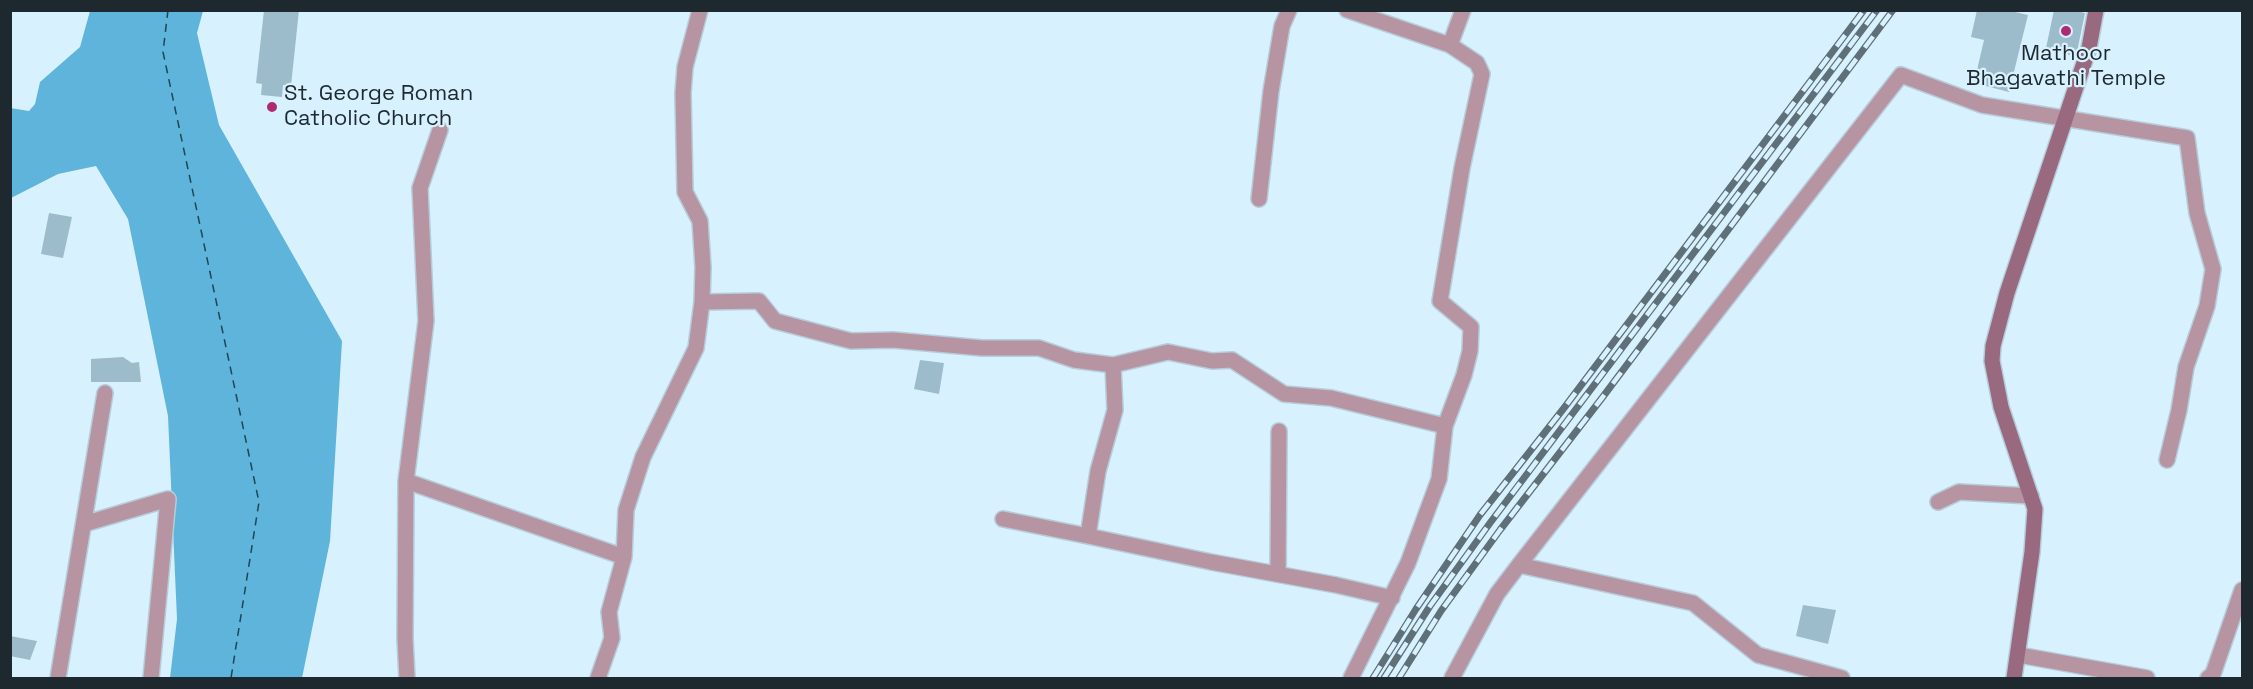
<!DOCTYPE html>
<html>
<head>
<meta charset="utf-8">
<style>
	body { margin:0 }
	#map { position:relative; width:2253px; height:689px; overflow:hidden; background:#d8f1fe; font-family:"Space Grotesk",sans-serif }
	canvas { display:block }
	.frame { position:absolute; inset:0; border:12px solid #1d292f; pointer-events:none }
</style>
</head>
<body>
<div id="map">
<canvas width="2253" height="689"></canvas>
<div class="frame"></div>
</div>
<script>
const ctx = document.querySelector('canvas').getContext('2d');
ctx.lineJoin = 'round';
function fill(path, color) { ctx.fillStyle = color; ctx.fill(path, 'evenodd'); }
const poly = rows => new Path2D(rows.map(r => 'M' + r).join(''));
function strokePath(path, color, width, dash) { ctx.strokeStyle = color; ctx.lineWidth = width; ctx.lineCap = dash ? 'butt' : 'round'; ctx.setLineDash(dash || []); ctx.stroke(path); }
function label(font, color, halo, rows, align = 'center') {
  ctx.font = font + ' "Space Grotesk",sans-serif'; ctx.lineWidth = 4.5; ctx.setLineDash([]); ctx.textBaseline = 'middle'; ctx.strokeStyle = halo; ctx.fillStyle = color; for (const [text, x, y, turn = 0] of rows) {
    ctx.save(); ctx.translate(x, y); ctx.rotate((+turn || 0) * Math.PI / 180); ctx.textAlign = isNaN(turn) ? turn : align; if (halo) ctx.strokeText(text, 0, 0); ctx.fillText(text, 0, 0); ctx.restore();
  }
}
const water = poly([
	[90,11,203,11,197,33,219,125,342,341,330,541,302,678,170,678,177,619,168,416,128,219,96,166,58,174,11,198,10,108,29,111,35,104,40,82,80,47]
]);
const ferry = poly([
	[168,10,163,52,259,502,231,678]
]);
const building = poly([
	[264,10,299,10,291,86,283,85,282,97,261,95,262,84,256,83],
	[1977,10,2007,10,2028,15,2009,92,1974,83,1984,40,1971,37],
	[2054,10,2072,10,2085,13,2076,57,2046,48],
	[49,213,72,217,63,258,41,254],
	[123,357,132,363,139,362,141,382,91,382,91,359],
	[920,360,944,363,939,394,914,389],
	[1803,605,1836,610,1828,644,1796,636],
	[10,636,37,641,30,660,10,656]
]);
const minor = poly([
	[1347,10,1450,45,1477,63,1482,74,1462,168,1440,301,1471,327,1470,351,1464,375,1445,426,1439,479,1408,563,1351,678],
	[1450,45,1463,10],
	[1259,199,1271,91,1282,26,1289,10],
	[702,302,759,301,775,321,851,341,893,340,982,348,1039,348,1074,360,1113,365,1168,352,1212,361,1232,360,1284,394,1331,398,1445,426],
	[1113,365,1115,410,1098,471,1088,536,1211,562,1336,585,1392,598],
	[406,481,624,557],
	[1938,502,1959,492,2031,496],
	[1003,519,1088,536],
	[84,524,168,499,151,678],
	[1519,565,1693,603,1758,655,1842,678],
	[1278,574,1279,431],
	[2019,655,2147,678],
	[58,678,105,393],
	[407,678,405,638,406,481,426,321,420,188,440,130],
	[598,678,612,638,609,612,624,557,626,510,643,457,696,348,702,302,703,267,700,221,685,192,683,93,685,67,700,10],
	[1452,678,1497,594,1519,565,1901,75,1982,105,2187,138,2197,213,2213,269,2207,306,2186,367,2179,410,2167,460],
	[2208,678,2213,674,2242,590]
]);
const secondary = poly([
	[2014,678,2032,552,2035,509,2001,407,1992,361,1993,346,2007,293,2089,48,2096,10]
]);
const rail = poly([
	[1373,678,1416,609,1480,515,1564,408,1864,10],
	[1384,678,1430,606,1490,523,1877,10],
	[1399,678,1441,611,1500,530,1602,398,1893,10]
]);
const markers = [
	[2066,31,6,"#ae2b74"],
	[272,107,6,"#ae2b74"]
];
const poiNames = [
	["Mathoor",2066,54],
	["Bhagavathi Temple",2066,79],
	["St. George Roman",284,94,"left"],
	["Catholic Church",284,119,"left"]
];
fill(water, '#5eb4da');
strokePath(ferry, '#1f4556', 1.5, [8, 6]);
fill(building, '#9dbccb');
strokePath(minor, '#b6cdd9', 18);
strokePath(secondary, '#b6cdd9', 18);
strokePath(minor, '#b694a2', 15);
strokePath(secondary, '#99697f', 15);
strokePath(rail, '#5f7078', 7);
strokePath(rail, '#d8f1fe', 4.5, [14]);
for (const [x, y, r, color] of markers) { const dot = new Path2D(); dot.arc(x, y, r, 0, 2 * Math.PI); ctx.fillStyle = color; ctx.fill(dot); strokePath(dot, '#d8f1fe', 2); }
label('22px', '#1d292f', '#d8f1fe', poiNames);
</script>
</body>
</html>
